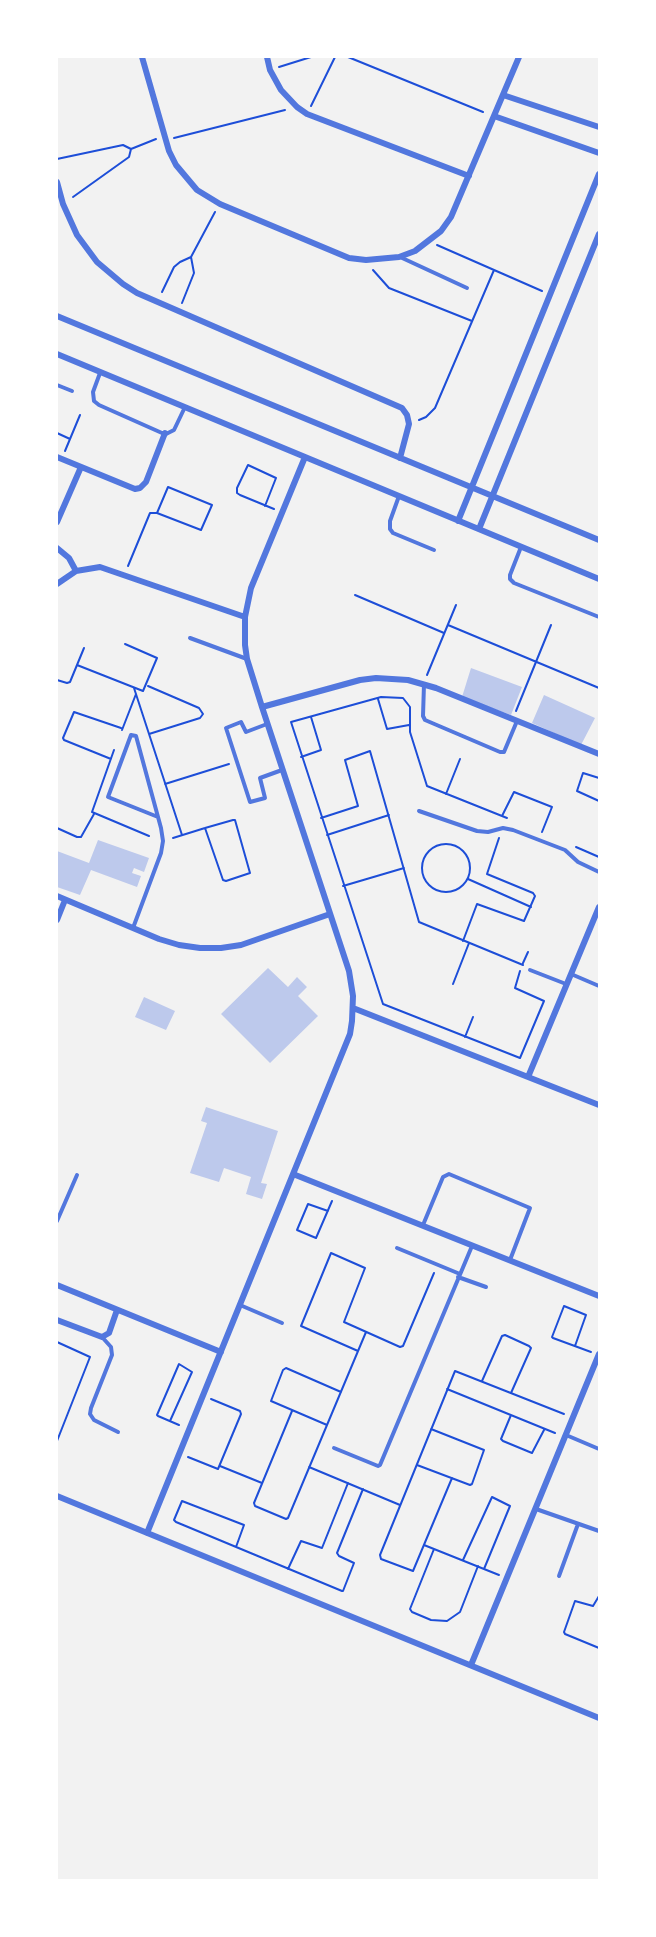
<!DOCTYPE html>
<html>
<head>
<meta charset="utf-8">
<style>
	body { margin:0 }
	#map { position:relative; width:656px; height:1937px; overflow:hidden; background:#f2f2f2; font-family:Lato,sans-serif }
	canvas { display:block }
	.frame { position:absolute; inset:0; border:58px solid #fff; pointer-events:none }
</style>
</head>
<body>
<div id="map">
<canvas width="656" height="1937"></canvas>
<div class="frame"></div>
</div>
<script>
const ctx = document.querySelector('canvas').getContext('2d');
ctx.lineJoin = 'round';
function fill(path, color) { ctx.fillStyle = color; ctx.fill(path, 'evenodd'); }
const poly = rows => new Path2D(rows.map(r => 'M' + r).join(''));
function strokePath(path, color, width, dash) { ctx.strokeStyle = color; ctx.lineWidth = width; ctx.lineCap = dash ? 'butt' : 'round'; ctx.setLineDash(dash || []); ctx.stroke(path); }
const building = poly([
	[471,668,522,687,511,715,462,697],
	[544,695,595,718,581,745,532,723],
	[98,840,149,858,144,872,134,868,132,873,141,876,137,887,91,870,80,895,57,887,57,851,89,863],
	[268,968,288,987,297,977,307,987,298,996,318,1016,270,1063,221,1014],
	[144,997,175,1011,166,1030,135,1017],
	[206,1107,278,1131,261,1183,267,1184,262,1199,246,1194,251,1177,224,1168,219,1182,190,1173,207,1123,201,1121]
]);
const path = poly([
	[348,57,483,112],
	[279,67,311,57],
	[311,106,335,57],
	[174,138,285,110],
	[131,149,156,139],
	[57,159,123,145,131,149,129,157,73,197],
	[437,245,542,291],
	[191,257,215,212],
	[373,270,389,288,472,321],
	[162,292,174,267,180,262,191,257,194,273,182,303],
	[419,420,426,417,435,408,494,270],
	[57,433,70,439],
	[65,451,80,415],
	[265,506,276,478,248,465,237,488,237,493,240,495,274,509],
	[128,566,150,513,157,513,201,530,212,505,168,487,157,513],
	[355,595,444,633],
	[448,625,599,688],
	[77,665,143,691,157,658,125,644],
	[427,675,456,605],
	[57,680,67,683,70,682,84,648],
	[148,686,199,708,203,714,200,718,149,734],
	[134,688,182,835],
	[378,699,387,729,409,725],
	[516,711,551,625],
	[122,730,136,694],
	[114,750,92,812,149,836],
	[301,757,321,750,311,717],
	[111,759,64,740,63,738,74,712,121,728],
	[599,778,583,773,577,791,599,801],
	[165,784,229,764],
	[446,794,460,759],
	[502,816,514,792,552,807,542,832],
	[321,818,358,806,345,760,370,751,419,922,523,965],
	[507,818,427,786,410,732,410,707,403,698,381,697,291,722,383,1004,520,1058,544,1001,515,988,520,971],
	[57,828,77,837,81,837,94,814],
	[327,835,389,815],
	[173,838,205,828,233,820,235,820,250,873,226,881,223,880,205,828],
	'422 868a24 24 0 1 1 48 0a24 24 0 1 1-48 0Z',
	[576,847,599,857],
	[468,879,531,907],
	[343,886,404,868],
	[463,941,477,904,524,921,535,896,533,893,487,874,499,838],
	[523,963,528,952],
	[453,984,469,943],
	[465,1037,473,1017],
	[328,1211,308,1204,297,1230,316,1238,332,1201],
	[57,1342,90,1357,57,1441],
	[575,1346,586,1315,564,1306,552,1337,553,1338,591,1352],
	[358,1351,301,1326,331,1253,365,1268,344,1322,400,1347,403,1346,434,1273],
	[482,1381,502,1336,505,1335,529,1346,531,1348,511,1393],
	[447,1389,555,1433],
	[292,1411,254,1503,255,1506,286,1519,288,1518,366,1332],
	[511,1415,501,1439,503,1441,532,1453,544,1430],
	[170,1421,192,1372,179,1364,157,1415,158,1416,179,1425],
	[327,1425,271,1401,283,1370,286,1368,341,1392],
	[188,1457,218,1469,241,1414,240,1411,211,1399],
	[417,1465,470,1485,472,1484,484,1450,431,1429],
	[220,1466,262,1483],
	[309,1467,400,1505],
	[452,1478,413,1571,381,1559,380,1555,455,1371,564,1414],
	[424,1545,499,1575],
	[236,1547,244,1525,182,1501,174,1520,176,1522,342,1591,343,1591,354,1563,339,1556,337,1553,363,1489],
	[434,1549,410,1609,412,1612,431,1620,447,1621,460,1612,478,1566],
	[463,1560,492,1497,510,1506,484,1569],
	[288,1569,301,1541,322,1548,348,1483],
	[599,1596,593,1606,575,1601,564,1632,565,1634,599,1648]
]);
const service = poly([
	[400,257,467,288],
	[100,373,93,392,94,401,99,405,162,433,166,434,174,430,185,407],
	[57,385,72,391],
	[399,496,390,521,390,529,393,533,434,550],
	[521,547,510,575,510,579,514,583,599,617],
	[190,638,247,659],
	[424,684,423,716,425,720,500,752,504,752,517,721],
	[267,724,246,732,241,722,226,728,250,802,265,798,260,778,282,770],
	[419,811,477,831,488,832,503,828,513,830,565,850,578,862,599,872],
	[133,928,161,853,163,841,161,828,136,736,131,735,108,797,158,817],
	[530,970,566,984],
	[571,974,599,986],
	[57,1221,77,1175],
	[423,1225,443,1177,449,1174,530,1208,510,1260],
	[397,1248,460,1274],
	[458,1277,486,1287],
	[240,1305,282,1323],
	[102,1337,111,1347,112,1355,91,1408,90,1414,94,1420,118,1432],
	[566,1435,599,1449],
	[334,1448,378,1466,380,1465,472,1246],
	[536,1509,599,1531],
	[559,1576,578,1524]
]);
const minor = poly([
	[142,57,169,151,176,165,197,190,220,204,349,258,366,260,399,257,415,251,441,231,451,217,519,57],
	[267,57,270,70,281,90,297,107,307,114,469,176],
	[503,95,599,127],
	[494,116,599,153],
	[57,182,63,204,77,235,97,262,123,284,137,293,402,408,407,415,409,424,400,458],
	[57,316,599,540],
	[57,354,599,579],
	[57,457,135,489,140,488,146,482,165,433],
	[458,521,599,174],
	[57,522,81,467],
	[479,529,599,234],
	[57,548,69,558,76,571],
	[57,584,76,571,100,567,245,617],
	[262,707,360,680,376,678,408,680,436,688,599,754],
	[57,896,159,939,179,945,200,948,221,948,241,945,330,914],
	[57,920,65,900],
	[353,1008,599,1105],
	[528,1077,599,907],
	[293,1174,599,1296],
	[57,1285,221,1352],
	[57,1320,102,1337,109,1333,117,1310],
	[57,1496,599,1718],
	[147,1533,350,1034,352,1021,353,996,349,971,262,707,247,659,245,645,245,617,251,588,305,457],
	[471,1665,599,1354]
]);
fill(building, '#bdc9ec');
strokePath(path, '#1d4ed8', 2);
strokePath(service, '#5277de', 4);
strokePath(minor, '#5277de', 6);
</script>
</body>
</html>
